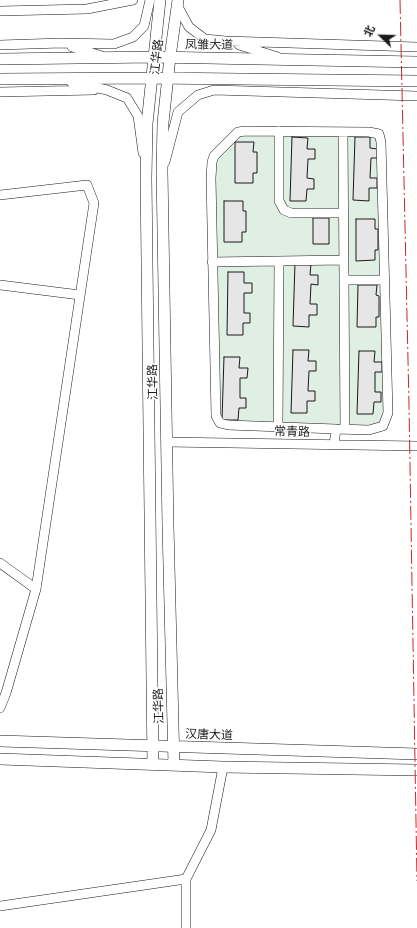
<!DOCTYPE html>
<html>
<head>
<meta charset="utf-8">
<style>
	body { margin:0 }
	#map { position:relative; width:417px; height:928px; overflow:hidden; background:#fff; font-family:Raleway,"Noto Sans SC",sans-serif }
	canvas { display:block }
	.north { position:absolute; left:361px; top:16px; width:40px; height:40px; -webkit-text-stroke:3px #fff; paint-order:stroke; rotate:293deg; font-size:11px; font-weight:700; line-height:16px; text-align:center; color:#1a1a1a }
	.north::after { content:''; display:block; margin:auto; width:14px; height:18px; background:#1a1a1a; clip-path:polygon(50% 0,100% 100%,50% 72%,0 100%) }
</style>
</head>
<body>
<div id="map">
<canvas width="417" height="928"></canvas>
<div class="north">北</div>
</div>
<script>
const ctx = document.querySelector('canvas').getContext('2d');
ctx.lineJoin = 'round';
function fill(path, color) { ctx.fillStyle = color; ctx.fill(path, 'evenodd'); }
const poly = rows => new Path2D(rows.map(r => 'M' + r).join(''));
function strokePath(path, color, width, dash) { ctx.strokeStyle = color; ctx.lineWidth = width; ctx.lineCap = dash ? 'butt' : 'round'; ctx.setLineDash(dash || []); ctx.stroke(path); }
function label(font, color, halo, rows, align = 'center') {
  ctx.font = font + ' Raleway,"Noto Sans SC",sans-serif'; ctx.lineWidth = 3; ctx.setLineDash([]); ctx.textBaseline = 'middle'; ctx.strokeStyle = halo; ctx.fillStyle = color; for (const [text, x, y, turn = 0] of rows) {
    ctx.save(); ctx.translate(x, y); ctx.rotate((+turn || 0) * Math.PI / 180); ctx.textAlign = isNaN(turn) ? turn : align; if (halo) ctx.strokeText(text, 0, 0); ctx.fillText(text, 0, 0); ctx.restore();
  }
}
const green = poly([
	[238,132,379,134,388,413,383,426,220,423,214,156,238,132]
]);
const building = poly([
	[292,137,308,138,307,149,315,149,315,159,308,159,307,178,314,179,314,189,307,189,306,201,290,201,292,137],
	[355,137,370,137,370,148,378,149,378,158,371,158,370,178,377,178,377,188,369,188,369,201,353,200,355,137],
	[235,142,254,142,253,152,257,152,257,173,253,173,253,183,235,183,235,142],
	[224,201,243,201,243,211,246,211,246,232,242,232,242,242,224,242,224,201],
	[313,218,329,218,329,244,313,244,313,218],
	[356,219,375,219,375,229,378,229,378,250,375,250,375,260,356,261,356,219],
	[295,263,311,264,310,275,318,275,318,285,311,284,310,304,317,304,317,315,309,315,309,327,293,326,295,263],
	[228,272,244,272,244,283,252,283,252,293,244,293,244,313,250,313,250,323,243,323,243,335,227,335,228,272],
	[358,285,377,285,376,295,379,296,379,317,376,317,376,327,357,327,358,285],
	[293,350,309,350,308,361,316,361,316,371,309,371,308,391,315,391,315,401,307,401,307,413,291,413,293,350],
	[359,351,375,351,374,362,382,362,382,372,375,372,375,392,381,392,381,402,374,402,373,414,357,414,359,351],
	[224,357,240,357,239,368,248,368,247,378,240,378,240,398,246,398,246,408,239,408,238,420,222,420,224,357]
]);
const minor = poly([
	[177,5,189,27,205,39,226,41,417,47],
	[0,11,87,9,133,0],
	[0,45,61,43,114,44,133,37,144,26,150,0],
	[239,45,278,57],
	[72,47,102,56],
	[71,82,107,90,127,98,138,116,143,153],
	[0,92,94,90],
	[279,131,279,201,284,210,291,213,344,213],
	[343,132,345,429],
	[165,162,178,112,198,95,214,90,417,96],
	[0,195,87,185,94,203,36,589,6,693,0,708],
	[212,262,344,260],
	[344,280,385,280],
	[0,285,80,295],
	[278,427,279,262],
	[167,442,417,446],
	[334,445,336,429,228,425,220,423,216,416,211,178,212,162,214,156,238,132,246,131,369,132,379,134,381,142,388,413,383,426,369,430,336,429],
	[0,563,36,589],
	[0,906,186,879],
	[186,928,186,879,211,830,223,767]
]);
const major = poly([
	[0,59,154,57,417,62],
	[0,79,152,78,417,81],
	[0,741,417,754],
	[0,759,223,767,417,770],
	[153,764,146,178,147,124,160,0],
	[174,765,168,526,162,171,163,123,170,57,178,0]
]);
const power = poly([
	[400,0,409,405,417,881]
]);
const streetNames = [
	["凤雏大道",209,45,1],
	["江华路",157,57,-83],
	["江华路",153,382,-91],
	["常青路",292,432,1],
	["江华路",159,706,-92],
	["汉唐大道",209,735,2]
];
fill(green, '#e0efe3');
strokePath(green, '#6a6a6a', 1);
fill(building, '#e6e6e6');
strokePath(building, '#1a1a1a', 1);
strokePath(minor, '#1a1a1a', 10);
strokePath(major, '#1a1a1a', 12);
strokePath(minor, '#fff', 9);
strokePath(major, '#fff', 11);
strokePath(power, '#c62828', 1, [14, 3, 2, 3]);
label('12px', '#1a1a1a', '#fff', streetNames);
</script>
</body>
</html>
